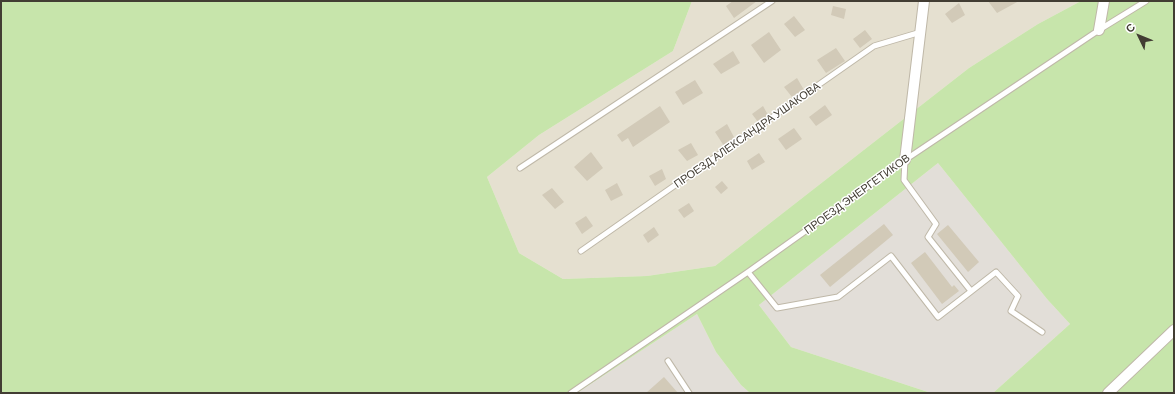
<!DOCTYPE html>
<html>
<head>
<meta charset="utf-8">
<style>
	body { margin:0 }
	#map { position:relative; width:1175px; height:394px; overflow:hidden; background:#f1ede2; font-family:Barlow,sans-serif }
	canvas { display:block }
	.frame { position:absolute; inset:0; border:2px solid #423d33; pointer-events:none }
	.north { position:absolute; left:1119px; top:16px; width:40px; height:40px; -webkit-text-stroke:3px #fff; paint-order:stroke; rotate:313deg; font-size:11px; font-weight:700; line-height:16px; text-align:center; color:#423d33 }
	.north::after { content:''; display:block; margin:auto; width:14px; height:18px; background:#423d33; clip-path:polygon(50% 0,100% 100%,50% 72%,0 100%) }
</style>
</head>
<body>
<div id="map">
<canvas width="1175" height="394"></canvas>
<div class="frame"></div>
<div class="north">С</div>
</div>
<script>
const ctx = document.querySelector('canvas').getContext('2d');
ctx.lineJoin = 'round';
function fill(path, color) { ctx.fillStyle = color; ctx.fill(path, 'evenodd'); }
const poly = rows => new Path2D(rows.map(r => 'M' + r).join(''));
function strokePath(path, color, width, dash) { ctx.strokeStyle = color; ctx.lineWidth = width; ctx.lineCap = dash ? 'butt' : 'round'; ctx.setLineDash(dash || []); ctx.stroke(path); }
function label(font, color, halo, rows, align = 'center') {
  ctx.font = font + ' Barlow,sans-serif'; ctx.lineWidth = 3; ctx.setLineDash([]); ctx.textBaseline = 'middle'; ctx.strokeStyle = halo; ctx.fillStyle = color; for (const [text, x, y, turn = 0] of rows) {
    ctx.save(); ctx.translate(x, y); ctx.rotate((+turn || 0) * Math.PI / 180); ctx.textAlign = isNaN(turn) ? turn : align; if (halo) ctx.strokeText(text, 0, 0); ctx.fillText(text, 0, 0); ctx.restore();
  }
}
const residential = poly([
	[692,1,1081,1,1038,24,969,68,715,266,647,276,563,279,519,253,487,177,539,135,673,51]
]);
const industrial = poly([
	[938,163,1047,299,1070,324,993,393,931,393,791,347,759,305],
	[697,314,716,352,741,385,750,393,577,393]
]);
const green = poly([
	[1,1,692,1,673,51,539,135,487,177,519,253,563,279,647,276,715,266,969,68,1038,24,1081,1,1174,1,1174,393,993,393,1070,324,1047,299,938,163,759,305,791,347,931,393,750,393,741,385,716,352,697,314,577,393,1,393]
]);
const building = poly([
	[733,1,757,1,734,18,726,6],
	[988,1,1019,1,997,13],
	[959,3,965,15,952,23,945,14],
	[833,6,846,9,844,19,831,15],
	[794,16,805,30,795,37,784,24],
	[865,30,872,39,860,48,853,39],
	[769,32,781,50,764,63,751,45],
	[836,48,845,61,826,73,817,60],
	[733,51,740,63,721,74,713,64],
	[797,78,804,90,792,97,784,87],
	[695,80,703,93,683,105,675,92],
	[825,105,832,115,816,126,809,117],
	[660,106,670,122,633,147,628,138,622,142,617,135],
	[763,106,768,115,758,122,752,114],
	[727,124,735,139,724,146,715,132],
	[794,128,802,139,786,150,778,139],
	[691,143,698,155,687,161,678,150],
	[591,152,603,168,587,181,574,167],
	[759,153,765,162,752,170,747,161],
	[662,169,666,179,655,186,649,176],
	[722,181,728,188,721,194,715,187],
	[617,183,623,195,611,201,605,190],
	[552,188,564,202,555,209,542,195],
	[689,203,694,211,684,218,678,210],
	[586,216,593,226,582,234,575,223],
	[884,224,893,235,830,287,820,275],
	[948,225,979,262,968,272,937,234],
	[654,227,659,235,648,243,643,235],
	[925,252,952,287,954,285,959,291,942,304,911,263],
	[664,377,678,393,646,393]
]);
const service = poly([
	[905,160,904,180,936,224,928,237,971,291],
	[520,168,772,1],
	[581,251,874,46,921,32],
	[748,272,777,308,838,297,891,256,938,317,996,272,1018,296,1011,311,1042,332],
	[668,361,689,393],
	[571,393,748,272,905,160,1099,30,1146,1]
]);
const minor = poly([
	[1099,30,1104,1],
	[905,160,924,1],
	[1108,393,1174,330]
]);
const streetNames = [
	["ПРОЕЗД АЛЕКСАНДРА УШАКОВА",747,135,-35],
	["ПРОЕЗД ЭНЕРГЕТИКОВ",857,194,-36]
];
fill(residential, '#e5e0d0');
fill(industrial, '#e2ded8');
fill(green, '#c7e5ab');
fill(building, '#d2cab8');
strokePath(service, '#bfb8a8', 7);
strokePath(minor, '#bfb8a8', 12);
strokePath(service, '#fff', 5);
strokePath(minor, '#fff', 10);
label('11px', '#423d33', '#fff', streetNames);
</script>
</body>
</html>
